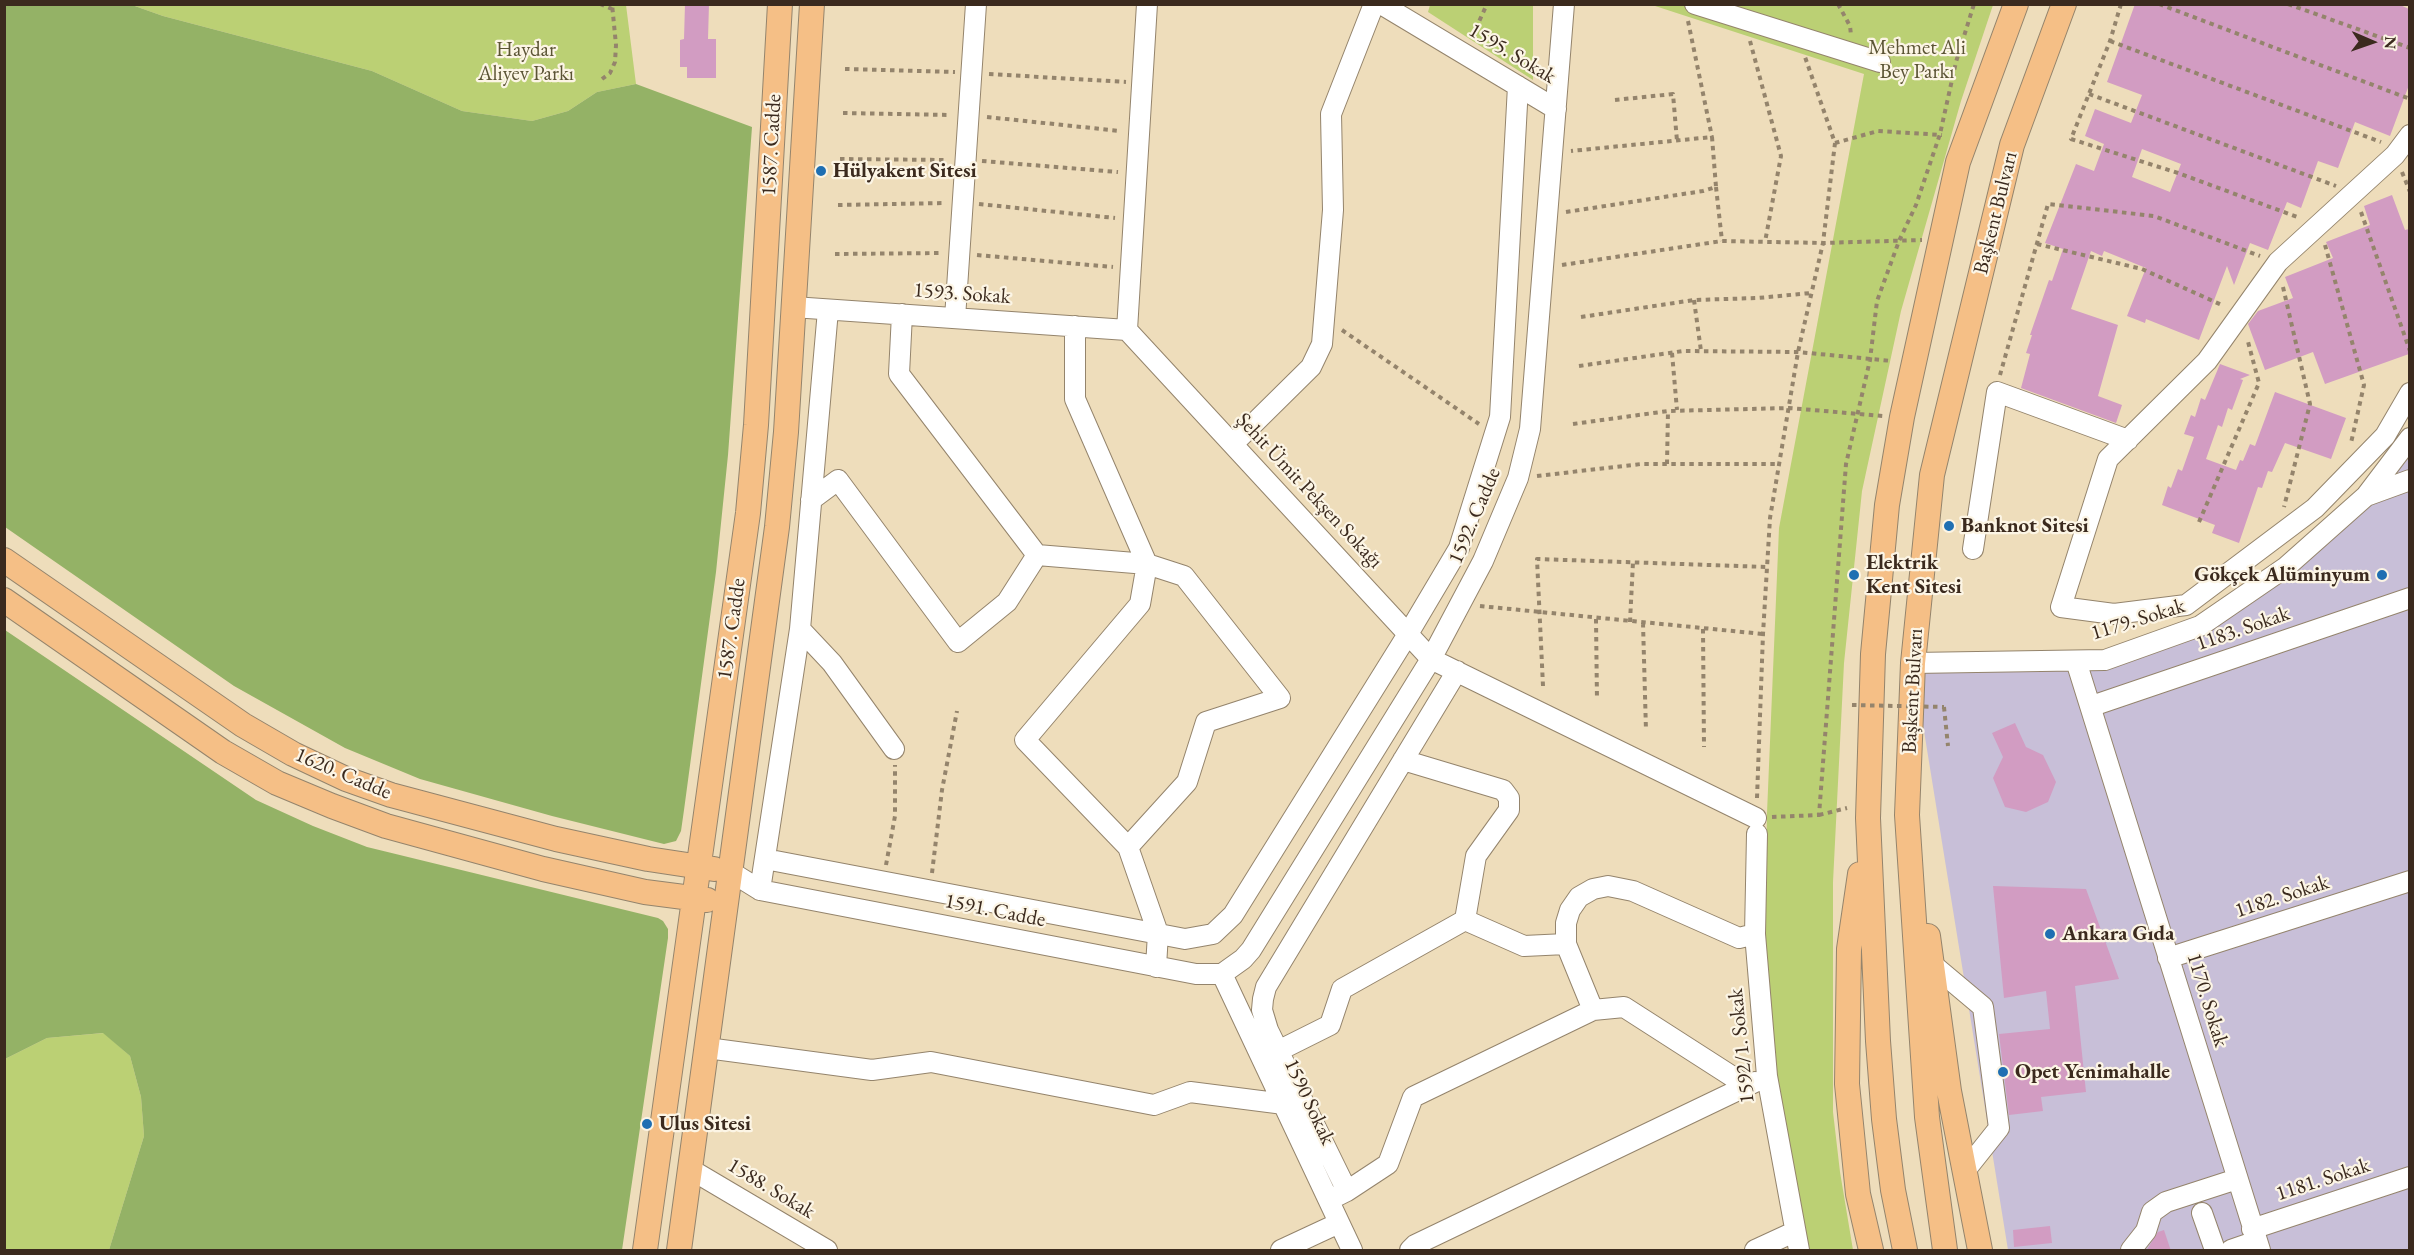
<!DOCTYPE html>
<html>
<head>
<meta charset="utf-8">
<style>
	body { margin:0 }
	#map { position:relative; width:2414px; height:1255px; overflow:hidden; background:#edb; font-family:"EB Garamond",serif }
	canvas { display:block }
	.frame { position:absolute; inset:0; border:6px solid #3b2a1e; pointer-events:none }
	.north { position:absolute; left:2342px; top:12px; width:60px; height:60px; -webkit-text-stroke:4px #fcf5e5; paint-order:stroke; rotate:92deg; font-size:16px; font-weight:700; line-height:24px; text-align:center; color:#3b2a1e }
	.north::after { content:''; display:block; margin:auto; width:21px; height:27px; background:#3b2a1e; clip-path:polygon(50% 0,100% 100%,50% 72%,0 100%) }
</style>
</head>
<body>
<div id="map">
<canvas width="2414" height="1255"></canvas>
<div class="frame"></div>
<div class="north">N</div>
</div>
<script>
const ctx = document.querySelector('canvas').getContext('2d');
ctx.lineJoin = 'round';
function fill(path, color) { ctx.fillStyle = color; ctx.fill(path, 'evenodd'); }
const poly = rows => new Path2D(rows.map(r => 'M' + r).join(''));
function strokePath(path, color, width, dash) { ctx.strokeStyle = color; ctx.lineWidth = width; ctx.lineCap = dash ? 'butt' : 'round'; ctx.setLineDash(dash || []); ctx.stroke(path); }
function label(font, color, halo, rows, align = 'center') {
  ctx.font = font + ' "EB Garamond",serif'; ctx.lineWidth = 4.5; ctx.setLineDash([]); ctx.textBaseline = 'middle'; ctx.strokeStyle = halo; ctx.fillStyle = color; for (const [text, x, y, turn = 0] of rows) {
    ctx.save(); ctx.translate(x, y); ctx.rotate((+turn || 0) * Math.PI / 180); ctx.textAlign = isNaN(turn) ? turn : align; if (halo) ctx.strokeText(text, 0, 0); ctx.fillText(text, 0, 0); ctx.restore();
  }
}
const industrial = poly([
	[2409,431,2409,1250,2008,1250,1913,663,2076,661,2200,626,2366,496]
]);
const green = poly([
	[132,5,626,5,636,84,597,92,568,111,532,121,462,111,372,71,163,16],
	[1430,5,1533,5,1533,80,1428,12],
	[1652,5,1993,5,1961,101,1901,311,1862,491,1844,663,1833,882,1833,1112,1840,1172,1853,1250,1806,1250,1775,1069,1765,932,1767,813,1779,528,1864,74],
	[104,1033,130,1056,141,1097,144,1136,109,1250,5,1250,5,1059,47,1038]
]);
const forest = poly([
	[4,5,132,5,163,16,372,71,462,111,532,121,568,111,597,92,636,84,752,127,728,455,716,572,684,810,681,831,676,841,664,844,552,816,420,779,345,748,234,686,5,527],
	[5,630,256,800,313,826,367,847,658,918,663,921,668,929,668,938,622,1250,109,1250,144,1136,141,1097,130,1056,103,1033,47,1038,5,1059]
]);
const building = poly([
	[685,4,709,4,708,39,716,39,716,78,687,78,687,67,680,67,680,40,684,39],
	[2135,4,2398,4,2409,9,2409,85,2390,136,2355,122,2338,168,2318,161,2301,208,2287,202,2268,250,2250,243,2234,285,2227,266,2199,340,2146,319,2145,323,2127,316,2146,268,2104,251,2102,256,2091,251,2071,309,2118,325,2098,396,2122,405,2116,423,2021,388,2030,354,2026,353,2032,335,2030,335,2049,280,2052,281,2063,249,2045,243,2076,164,2094,171,2104,144,2085,136,2095,109,2131,123,2142,95,2107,82],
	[2142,149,2181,164,2170,192,2132,177],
	[2392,195,2405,230,2409,229,2409,354,2325,384,2313,352,2265,370,2248,324,2258,311,2293,298,2285,277,2333,258,2326,242,2370,225,2364,206],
	[2220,364,2250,375,2240,379,2243,380,2232,410,2228,408,2222,427,2218,425,2206,459,2236,470,2240,460,2243,461,2250,444,2255,446,2275,392,2346,418,2331,459,2285,443,2272,472,2268,471,2262,488,2258,487,2239,543,2212,533,2215,525,2162,505,2168,486,2171,488,2178,469,2182,471,2194,437,2184,434,2191,415,2195,417,2201,398,2205,400],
	[2015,723,2026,747,2043,755,2056,782,2048,802,2026,812,2005,807,1993,778,2003,757,1992,733],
	[1993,886,2086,889,2119,979,2075,986,2086,1092,2041,1097,2043,1111,2009,1115,1999,1034,2050,1029,2046,991,2004,998],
	[2050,1226,2052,1243,2014,1247,2013,1230],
	[2164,1230,2171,1251,2146,1251,2158,1232]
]);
const path = poly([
	[600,4,612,9],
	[1838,4,1850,26,1851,35],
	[2121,4,2110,41,2071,139,2178,173,2300,218],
	[2159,4,2410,99],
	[2288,4,2410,48],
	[1688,21,1712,137],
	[1472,37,1487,4],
	[1750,41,1781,156,1765,242],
	[2110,41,2381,142],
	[845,69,955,72],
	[989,74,1126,82],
	[602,79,610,73,615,62,616,45,612,4],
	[2089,94,2336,186],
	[1615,100,1673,94,1677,141],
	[843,113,950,115],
	[987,117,1120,131],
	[1835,143,1878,131,1942,135],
	[840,159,948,160],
	[982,161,1118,172],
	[2402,172,2410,192],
	[1716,187,1722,241],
	[979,204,1115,218],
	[838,205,945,203],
	[1566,212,1703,191,1716,187,1712,137,1571,151],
	[2361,212,2410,351],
	[2037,244,2142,269,2224,306],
	[2325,245,2364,385,2351,443],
	[835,254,943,253],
	[977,255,1113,267],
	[1562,265,1722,241,1823,243,1922,240],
	[2283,287,2310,404,2284,507],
	[1694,300,1701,351],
	[1581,317,1694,300,1758,298,1811,293],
	[1342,330,1479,424],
	[1672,353,1677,410],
	[1579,366,1683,351,1798,352,1892,361],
	[2000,375,2048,204,2154,216,2260,256],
	[1573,424,1668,411,1789,408,1883,416],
	[1667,464,1668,411],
	[1537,476,1641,464,1780,464],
	[2199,522,2259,383,2247,338],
	[1480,606,1763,634],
	[1596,619,1597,700],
	[1630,622,1633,562],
	[1643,623,1646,731],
	[1703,629,1704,747],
	[1543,686,1537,559,1767,567],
	[1944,707,1948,746],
	[1757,798,1763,634,1770,518,1798,352,1823,243,1835,143,1805,57],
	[1819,815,1847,808],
	[1772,817,1819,815,1846,464,1870,360,1877,301,1899,241,1916,205,1940,134,1956,62,1974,4],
	[886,865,895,816,895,765],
	[932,873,942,790,957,711]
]);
const minor = poly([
	[1147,4,1127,330,1431,659,1756,818],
	[1381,4,1556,109],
	[1695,4,1880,62],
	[2410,135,2395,155,2278,262,2207,361,2108,459,2061,607,2114,614,2186,605,2315,508,2385,436,2410,393],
	[793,307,1127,330],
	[902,314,899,374,1037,555,1147,564,1140,604,1025,740,1128,847],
	[955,318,976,4],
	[1075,326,1075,399,1147,564,1184,576,1280,698,1206,722,1187,782,1128,847,1158,933,1156,967],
	[1233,444,1311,367,1322,344,1333,210,1331,114,1374,4],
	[2366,496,2410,480],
	[811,500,838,480,958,642,1007,602,1037,555],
	[1973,549,1997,392,2128,440],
	[800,629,832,663,894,749],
	[2076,661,2260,1250],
	[1913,663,2105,660,2200,626,2286,567,2366,496,2410,438],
	[2092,706,2410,598],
	[1403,760,1503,790,1509,798,1509,810,1476,856,1465,920],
	[1757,834,1755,934,1767,1076,1799,1250],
	[765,859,1185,939,1213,934,1233,915,1408,634,1459,548,1500,417,1518,86],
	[731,872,760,890,1196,974,1222,974,1243,959,1251,950,1431,659,1483,561,1518,478,1530,429,1564,4],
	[760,890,800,629,828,310],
	[1566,944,1566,923,1570,910,1579,897,1593,889,1608,886,1633,891,1739,938,1755,934],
	[2168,958,2410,881],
	[1933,965,1983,1007,1999,1128,1964,1172],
	[1222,974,1352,1250],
	[707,1048,872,1070,931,1062,1154,1105,1190,1092,1284,1104],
	[1278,1051,1330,1025,1342,989,1465,920,1524,946,1566,944,1593,1010],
	[690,1169,827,1250],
	[1347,1191,1268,1030,1262,1010,1263,999,1266,987,1457,671],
	[1329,1200,1347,1191,1388,1164,1413,1097,1593,1010,1624,1007,1747,1086],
	[2202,1213,2215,1250],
	[2252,1229,2410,1177],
	[1281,1250,1339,1223],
	[1410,1250,1415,1245,1755,1082],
	[1755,1250,1794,1232],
	[2131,1250,2146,1231,2152,1212,2166,1202,2237,1179],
	[2231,1250,2257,1241]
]);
const major = poly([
	[4,560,243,725,293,754,346,779,391,795,556,839,648,859,714,869],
	[4,600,223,752,277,783,332,806,386,826,543,869,645,892,707,900],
	[1860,874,1849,949,1847,1084,1858,1194,1871,1250],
	[1928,936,1949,1091,1980,1250],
	[645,1250,748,513,756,425,780,4],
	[679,1250,777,527,786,432,812,4],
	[1905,1250,1893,1190,1884,1119,1878,1041,1868,818,1873,654,1887,505,1902,417,1958,162,2016,4],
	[1945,1250,1927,1117,1907,815,1913,663,1932,475,2012,145,2064,4]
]);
const pathBridge = poly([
	[1852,705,1944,707]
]);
const markers = [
	[821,171,6,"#1f6fb2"],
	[1949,526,6,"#1f6fb2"],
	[1854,575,6,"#1f6fb2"],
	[2382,575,6,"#1f6fb2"],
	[2050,934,6,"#1f6fb2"],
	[2003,1072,6,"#1f6fb2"],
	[647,1124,6,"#1f6fb2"]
];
const parkNames = [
	["Mehmet Ali",1917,48],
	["Bey Parkı",1917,72],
	["Haydar",526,50],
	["Aliyev Parkı",526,74]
];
const streetNames = [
	["1595. Sokak",1512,54,31],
	["1587. Cadde",772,145,-87],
	["Başkent Bulvarı",1996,213,-76],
	["1593. Sokak",962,294,4],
	["Şehit Ümit Pekşen Sokağı",1309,491,47],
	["1592. Cadde",1475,516,-67],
	["1179. Sokak",2138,620,-17],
	["1587. Cadde",732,629,-82],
	["1183. Sokak",2243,629,-19],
	["Başkent Bulvarı",1913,691,-87],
	["1620. Cadde",343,774,23],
	["1182. Sokak",2282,897,-18],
	["1591. Cadde",995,911,11],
	["1170. Sokak",2207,1000,73],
	["1592/1. Sokak",1742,1046,-96],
	["1590 Sokak",1309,1102,65],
	["1181. Sokak",2323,1180,-18],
	["1588. Sokak",771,1189,31]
];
const poiNames = [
	["Hülyakent Sitesi",833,171],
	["Banknot Sitesi",1961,526],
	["Elektrik",1866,563],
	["Kent Sitesi",1866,587],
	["Gökçek Alüminyum",2370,575,"right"],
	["Ankara Gıda",2062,934],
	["Opet Yenimahalle",2015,1072],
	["Ulus Sitesi",659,1124]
];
fill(industrial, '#c8bfd8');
fill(green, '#bbd074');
fill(forest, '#94b266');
fill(building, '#d29cc2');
strokePath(minor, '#94846c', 22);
strokePath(major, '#94846c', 26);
strokePath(path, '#94846c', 4, [4.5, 4.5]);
strokePath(minor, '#fff', 20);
strokePath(major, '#f5bf86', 24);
strokePath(pathBridge, '#94846c', 4, [4.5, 4.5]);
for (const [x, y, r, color] of markers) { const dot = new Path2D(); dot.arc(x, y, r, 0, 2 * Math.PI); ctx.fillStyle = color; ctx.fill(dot); strokePath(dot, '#fcf5e5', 2); }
label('21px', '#5b5434', '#fcf5e5', parkNames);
label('21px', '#3b2a1e', '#fcf5e5', streetNames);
label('bold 21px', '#3b2a1e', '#fcf5e5', poiNames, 'left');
</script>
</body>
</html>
